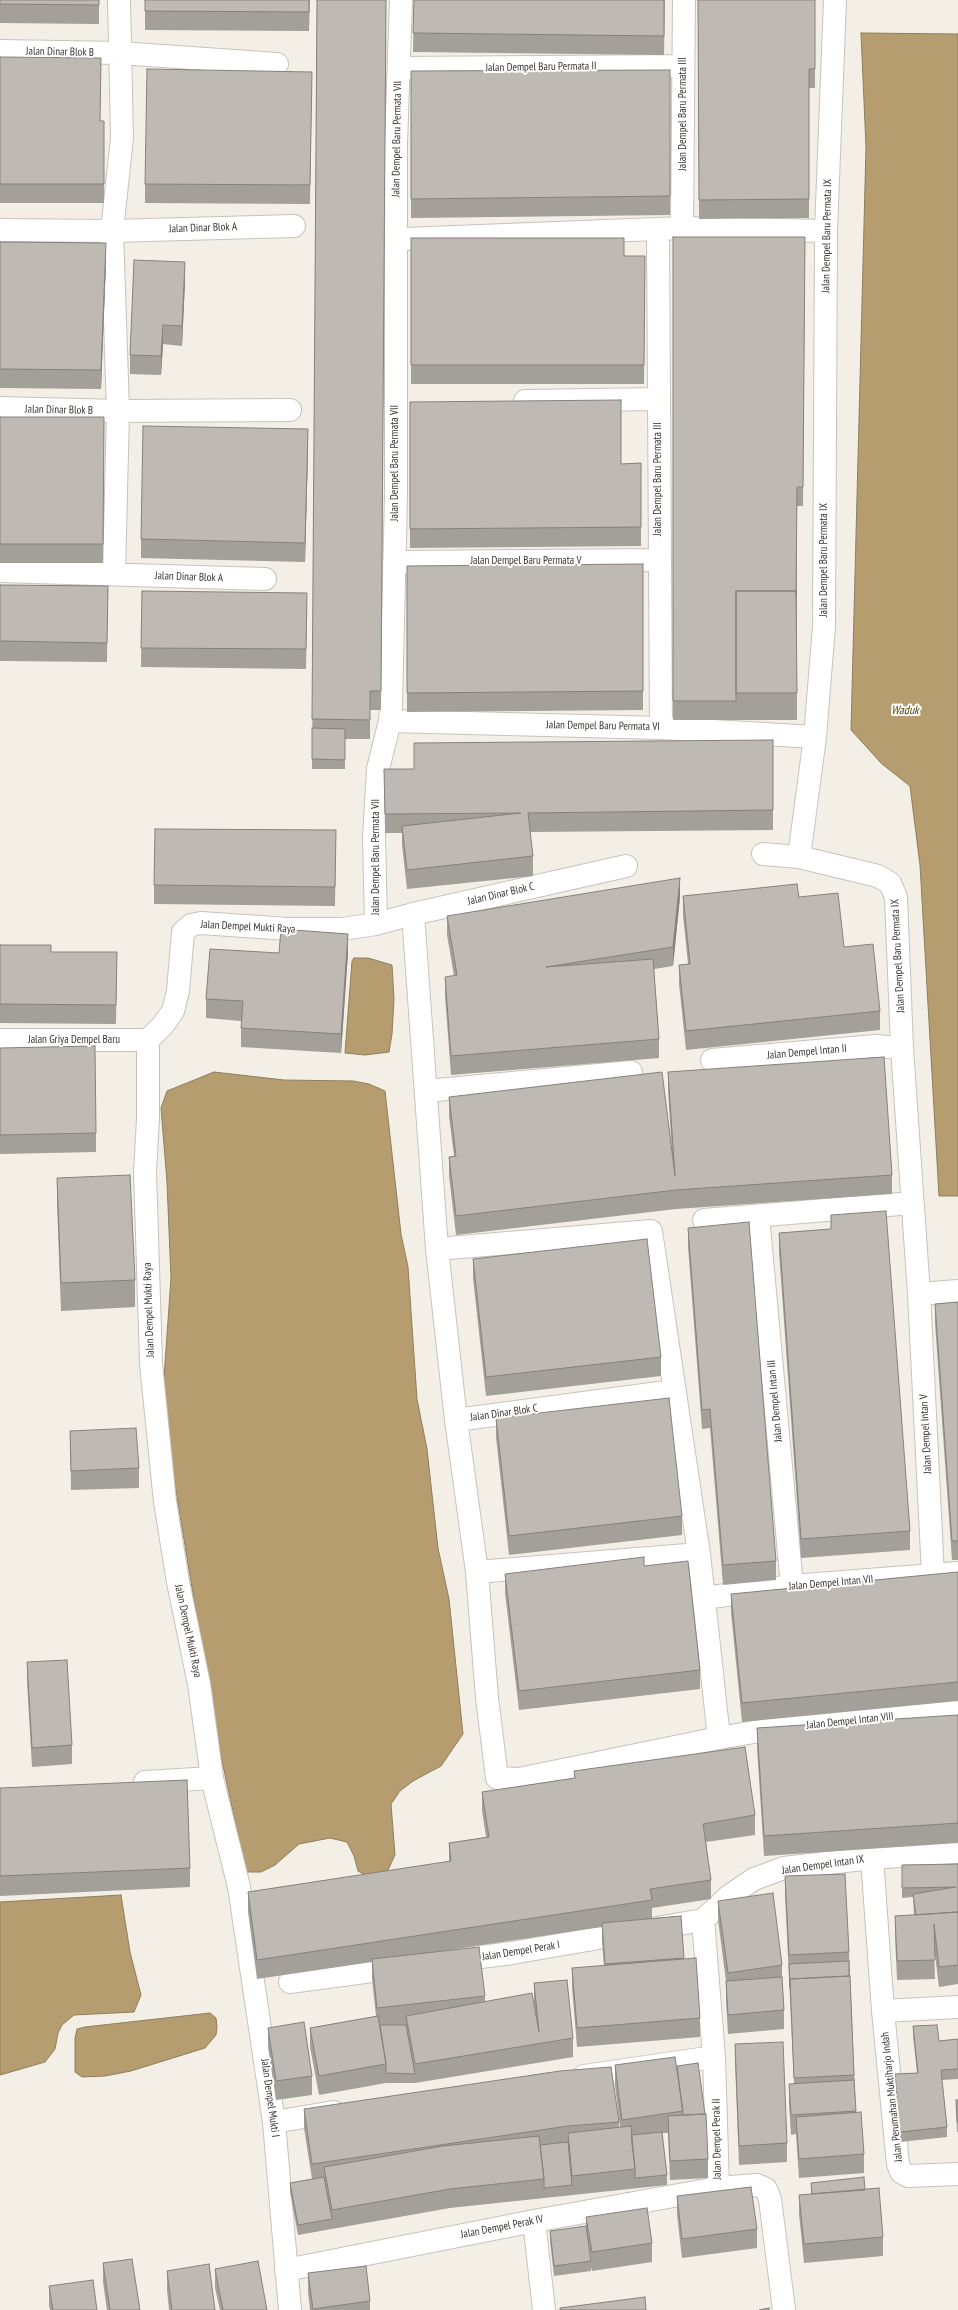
<!DOCTYPE html>
<html>
<head>
<meta charset="utf-8">
<style>
	body { margin:0 }
	canvas { display:block; background:#f3efe7 }
</style>
</head>
<body>
<canvas width="958" height="2310"></canvas>
<script>
const ctx = document.querySelector('canvas').getContext('2d');
ctx.lineJoin = 'round';
function fill(path, color) { ctx.fillStyle = color; ctx.fill(path, 'evenodd'); }
const poly = rows => new Path2D(rows.map(r => 'M' + r).join(''));
function strokePath(path, color, width, dash) { ctx.strokeStyle = color; ctx.lineWidth = width; ctx.lineCap = dash ? 'butt' : 'round'; ctx.setLineDash(dash || []); ctx.stroke(path); }
function label(font, color, halo, rows, align = 'center') {
  ctx.font = font + ' "PT Sans Narrow",sans-serif'; ctx.lineWidth = 4; ctx.setLineDash([]); ctx.textBaseline = 'middle'; ctx.strokeStyle = halo; ctx.fillStyle = color; for (const [text, x, y, turn = 0] of rows) {
    ctx.save(); ctx.translate(x, y); ctx.rotate((+turn || 0) * Math.PI / 180); ctx.textAlign = isNaN(turn) ? turn : align; if (halo) ctx.strokeText(text, 0, 0); ctx.fillText(text, 0, 0); ctx.restore();
  }
}
const water = poly([
	[861,33,958,34,958,1196,939,1196,920,865,910,786,882,764,851,730,866,147,861,33],
	[354,958,368,958,392,965,394,999,392,1034,389,1052,365,1055,345,1053,352,961,354,958],
	[214,1072,284,1080,353,1081,369,1084,385,1091,401,1234,408,1267,417,1399,427,1449,438,1548,449,1599,463,1734,441,1766,413,1781,400,1791,391,1804,395,1855,388,1870,373,1879,358,1871,354,1856,347,1842,330,1838,299,1844,275,1865,261,1872,246,1872,216,1733,162,1406,171,1278,167,1182,161,1108,167,1091,214,1072],
	[121,1895,130,1952,141,1995,134,2012,74,2015,62,2025,58,2033,55,2049,45,2062,0,2075,0,1902,121,1895],
	[210,2013,216,2018,217,2027,216,2035,205,2048,131,2071,105,2076,82,2077,75,2072,75,2038,77,2029,85,2027,210,2013]
]);
const minor = poly([
	[0,51,120,53,277,64],
	[399,68,682,66],
	[682,228,684,0],
	[0,230,112,231,294,226],
	[658,230,661,728],
	[405,239,682,228,826,231],
	[525,401,658,399],
	[0,408,118,411,290,410],
	[394,562,659,560],
	[0,571,265,579],
	[114,574,118,411,112,231,122,138,119,0],
	[390,721,661,728,815,737],
	[763,854,799,857,878,876,890,883,896,897,902,1048,919,1294,958,1291],
	[799,857,815,737,824,626,826,231,835,0],
	[413,914,437,1249,456,1420,477,1572,487,1698,497,1778,519,1779,719,1738,699,1554,651,1231,437,1249],
	[376,924,374,837,378,769,390,721,391,705,396,496,396,143,401,0],
	[0,1040,148,1040],
	[712,1060,875,1046,902,1048],
	[426,1091,631,1072],
	[758,1216,792,1586],
	[704,1220,912,1203],
	[919,1294,933,1575],
	[456,1420,674,1391],
	[477,1572,699,1554],
	[704,1598,792,1586,958,1573],
	[719,1738,777,1728,958,1710],
	[145,1782,212,1778],
	[872,1858,883,2011,898,2164,901,2172,908,2176,958,2174],
	[703,1920,714,2057,718,2188,757,2185,766,2189,770,2199,784,2310],
	[703,1920,729,1896,754,1879,784,1868,872,1858,958,1852],
	[450,1961,512,1953,703,1920],
	[290,1982,402,1967],
	[883,2011,958,2007],
	[584,2076,714,2057],
	[274,2122,334,2112],
	[534,2221,544,2310],
	[286,2270,534,2221,718,2188],
	[290,2310,274,2122,239,1887,212,1778,199,1684,178,1582,165,1502,151,1364,145,1171,148,1119,148,1040,163,1025,173,1011,178,991,183,932,191,925,201,923,288,929,342,929,376,924,413,914,626,866]
]);
const wall = poly([
	[0,0,99,0,99,24,0,23],
	[145,0,310,0,309,31,145,30],
	[317,0,386,0,381,710,370,710,370,739,345,739,345,769,312,769],
	[414,0,665,0,664,55,413,52],
	[698,0,815,0,815,88,809,88,809,218,699,219],
	[0,57,100,121,104,121,104,203,0,203],
	[670,70,670,215,411,218,411,71],
	[312,72,310,204,145,203,145,184],
	[673,237,805,237,803,506,797,506,797,720,673,720],
	[411,238,624,256,645,256,644,384,411,384],
	[0,242,106,262,101,389,0,388],
	[185,281,182,346,163,344,161,375,130,374,130,355],
	[410,402,621,464,641,463,641,546,410,548],
	[0,417,104,417,103,563,0,563],
	[308,449,305,562,141,558,141,539],
	[643,564,643,710,407,712,407,566],
	[0,585,108,586,107,662,0,661],
	[142,591,307,612,306,669,141,667],
	[773,740,773,830,530,832,533,856,533,876,407,889,402,845,402,833,385,833,384,769,414,769],
	[336,830,335,906,154,904,154,885],
	[683,896,799,897,844,947,880,1011,880,1030,686,1050,679,984,679,965,688,964,683,915],
	[680,897,673,966,654,969,659,1039,659,1058,451,1075,445,996,445,977,454,976,447,935,447,916],
	[0,945,51,952,117,952,116,1024,0,1023],
	[279,953,348,953,341,1053,241,1047,241,1021,206,1018,206,999],
	[0,1048,96,1133,96,1152,0,1154],
	[668,1072,892,1175,892,1194,676,1209,456,1235,449,1176,449,1157,454,1156,449,1116,449,1097,672,1153,668,1091],
	[57,1178,135,1280,135,1307,61,1311,57,1205],
	[831,1215,910,1531,910,1550,801,1558,779,1252,779,1233,831,1229],
	[688,1228,776,1561,776,1580,723,1585,710,1428,702,1429,688,1247],
	[473,1259,661,1357,661,1376,486,1396,473,1278],
	[958,1302,958,1560,952,1560,935,1323,935,1304],
	[496,1418,682,1516,682,1535,509,1555,496,1437],
	[70,1431,139,1468,139,1488,71,1490],
	[644,1566,700,1670,700,1689,519,1710,505,1593,505,1574],
	[958,1572,958,1701,742,1722,731,1613,731,1594],
	[27,1662,72,1745,72,1764,32,1767,27,1682],
	[958,1715,958,1843,764,1856,757,1748,757,1728],
	[574,1771,755,1815,755,1835,706,1842,711,1880,711,1899,652,1908,652,1918,681,1916,684,1959,700,2018,700,2037,577,2047,572,1987,572,1968,604,1966,602,1942,602,1927,435,1952,485,1996,485,2002,535,2010,534,2002,534,1983,573,2038,573,2057,415,2083,386,2083,319,2095,310,2047,310,2028,376,2016,372,1979,372,1962,257,1979,248,1912,248,1892,449,1862,449,1843,486,1837,482,1811,482,1792,574,1778],
	[0,1788,190,1868,190,1887,0,1896],
	[958,1864,958,1984,939,1987,934,1947,935,1979,897,1980,895,1935,895,1916,914,1915,913,1897,902,1898,902,1865],
	[785,1876,849,1952,856,2112,864,2154,864,2173,799,2178,796,2134,791,2135,789,2104,789,2084,794,2084,785,1895],
	[718,1901,782,1965,782,1983,784,2010,784,2029,728,2034,726,2000,726,1981,718,1920],
	[913,2026,939,2041,958,2039,958,2079,942,2080,947,2127,947,2137,900,2142,895,2084,895,2074,917,2073,913,2036],
	[268,2028,312,2076,312,2095,276,2100,268,2047],
	[735,2044,787,2143,787,2162,739,2165,735,2063],
	[615,2065,677,2066,708,2159,708,2178,670,2180,668,2133,662,2133,667,2175,667,2185,450,2208,298,2235,290,2192,290,2183,312,2179,304,2128,304,2109,619,2122,619,2127,620,2127,615,2085],
	[956,2100,958,2100,958,2132,957,2132],
	[811,2183,865,2190,883,2237,883,2256,804,2263,799,2214,799,2195,811,2194],
	[677,2196,757,2229,757,2248,682,2258,677,2215],
	[586,2217,652,2243,652,2262,592,2271,591,2267,591,2271,554,2276,550,2241,550,2231,586,2226],
	[103,2263,140,2310,107,2310,103,2282],
	[215,2269,267,2310,220,2310,215,2288],
	[167,2271,215,2310,169,2310,167,2290],
	[308,2273,370,2301,370,2310,310,2310,308,2292],
	[49,2286,97,2310,50,2310,49,2306]
]);
const shadedWall = poly([
	[106,243,106,262,101,389,101,370],
	[185,262,185,281,182,346,182,326],
	[163,325,163,344,161,375,161,356],
	[308,429,308,449,305,562,305,543],
	[680,878,680,897,673,966,673,947],
	[348,934,348,953,341,1053,341,1034]
]);
const building = poly([
	[0,0,99,0,99,5,0,4,0,0],
	[145,0,309,0,309,12,145,11,145,0],
	[317,0,386,0,381,691,370,691,370,720,312,719,317,0],
	[414,0,664,0,664,36,413,33,414,0],
	[698,0,815,0,815,69,809,69,809,199,699,200,698,0],
	[0,57,101,58,100,121,104,121,104,184,0,184,0,57],
	[147,69,312,72,310,185,145,184,147,69],
	[670,70,670,196,411,199,411,71,670,70],
	[673,237,805,237,803,487,797,487,796,597,796,591,736,591,736,701,673,701,673,237],
	[411,238,624,238,624,256,645,256,644,365,411,365,411,238],
	[0,242,106,243,101,370,0,369,0,242],
	[134,260,185,262,182,326,163,325,161,356,130,355,134,260],
	[621,400,621,464,641,463,641,527,410,529,410,402,621,400],
	[0,417,104,417,103,544,0,544,0,417],
	[143,426,308,429,305,543,141,539,143,426],
	[643,564,643,691,407,693,407,566,643,564],
	[0,585,108,586,107,643,0,641,0,585],
	[142,591,307,593,306,649,141,648,142,591],
	[736,591,796,591,797,693,736,693,736,591],
	[312,728,345,729,345,760,312,759,312,728],
	[773,740,773,810,528,813,533,856,407,870,402,826,521,813,385,814,384,769,414,769,414,743,773,740],
	[155,829,336,830,335,887,154,885,155,829],
	[680,878,673,947,546,967,653,959,659,1039,451,1056,445,977,457,975,447,916,680,878],
	[797,884,799,897,838,893,844,947,873,944,880,1011,686,1031,679,965,690,964,683,896,797,884],
	[281,929,348,934,341,1034,241,1028,243,1001,206,999,210,949,279,953,281,929],
	[0,945,51,945,51,952,117,952,116,1005,0,1004,0,945],
	[95,1046,96,1133,0,1135,0,1048,95,1046],
	[884,1057,892,1175,676,1190,456,1216,449,1157,456,1156,449,1097,662,1072,675,1176,668,1072,884,1057],
	[130,1175,135,1280,61,1283,57,1178,130,1175],
	[886,1211,910,1531,801,1539,779,1233,831,1229,831,1215,886,1211],
	[749,1222,776,1561,723,1565,710,1409,702,1410,688,1228,749,1222],
	[647,1239,661,1357,486,1377,473,1259,647,1239],
	[958,1302,958,1541,952,1541,935,1304,958,1302],
	[669,1398,682,1516,509,1536,496,1418,669,1398],
	[136,1428,139,1468,71,1471,70,1431,136,1428],
	[644,1557,644,1566,688,1561,700,1670,519,1691,505,1574,644,1557],
	[958,1572,958,1682,742,1703,731,1594,958,1572],
	[67,1660,72,1745,32,1748,27,1662,67,1660],
	[958,1715,958,1823,764,1836,757,1728,958,1715],
	[745,1747,755,1815,703,1824,711,1880,650,1889,652,1900,257,1960,248,1892,451,1861,449,1843,489,1837,482,1792,575,1778,574,1771,745,1747],
	[187,1780,190,1868,0,1876,0,1788,187,1780],
	[958,1864,958,1912,916,1915,913,1894,956,1887,902,1888,902,1865,958,1864],
	[845,1874,849,1952,789,1955,785,1876,845,1874],
	[773,1893,782,1965,728,1973,718,1901,773,1893],
	[958,1912,958,1965,939,1967,934,1924,935,1960,897,1961,895,1916,958,1912],
	[681,1916,684,1958,605,1964,602,1923,681,1916],
	[479,1947,485,1996,377,2008,372,1959,479,1947],
	[696,1958,700,2018,577,2028,572,1968,696,1958],
	[849,1961,849,1976,790,1979,790,1988,789,1964,849,1961],
	[850,1976,854,2075,794,2078,790,1979,850,1976],
	[782,1977,784,2010,728,2015,726,1981,782,1977],
	[567,1980,573,2038,415,2064,406,2016,532,1993,539,2032,534,1983,567,1980],
	[378,2016,386,2064,319,2076,310,2028,378,2016],
	[304,2022,312,2076,276,2081,268,2028,304,2022],
	[380,2025,406,2025,415,2074,386,2073,386,2064,380,2025],
	[937,2025,939,2041,958,2039,958,2069,941,2070,947,2127,900,2132,895,2074,918,2073,913,2026,937,2025],
	[783,2042,787,2143,739,2146,735,2044,783,2042],
	[675,2057,683,2111,622,2120,615,2065,675,2057],
	[698,2063,705,2114,683,2115,677,2066,698,2063],
	[611,2067,619,2122,568,2126,312,2164,304,2109,560,2071,611,2067],
	[854,2080,856,2111,791,2115,789,2084,854,2080],
	[956,2100,958,2100,958,2122,957,2122,956,2100],
	[861,2112,864,2154,799,2159,796,2117,861,2112],
	[706,2114,708,2159,670,2161,668,2116,706,2114],
	[631,2126,635,2169,572,2176,568,2133,631,2126],
	[662,2132,667,2175,635,2178,635,2169,631,2135,662,2132],
	[539,2136,544,2179,450,2189,332,2210,324,2167,443,2146,539,2136],
	[568,2142,572,2185,544,2188,544,2179,540,2145,568,2142],
	[324,2177,332,2219,298,2225,290,2183,324,2177],
	[864,2177,865,2190,812,2194,811,2183,864,2177],
	[751,2187,757,2229,682,2239,677,2196,751,2187],
	[879,2188,883,2237,804,2244,799,2195,879,2188],
	[647,2208,652,2243,592,2252,586,2217,647,2208],
	[586,2226,591,2261,554,2266,550,2231,586,2226],
	[132,2259,140,2310,110,2310,103,2263,132,2259],
	[258,2261,267,2310,223,2310,215,2269,258,2261],
	[209,2264,215,2310,172,2310,167,2271,209,2264],
	[366,2266,370,2301,313,2309,308,2273,366,2266],
	[93,2280,97,2310,53,2310,49,2286,93,2280],
	[645,2297,646,2310,560,2310,560,2308,645,2297],
	[769,2308,769,2310,759,2310,769,2308]
]);
const streetNames = [
	["Jalan Dinar Blok B",60,52,1],
	["Jalan Dempel Baru Permata II",541,67,-1],
	["Jalan Dempel Baru Permata III",683,114,-90],
	["Jalan Dempel Baru Permata VII",397,139,-89],
	["Jalan Dinar Blok A",203,228,-2],
	["Jalan Dempel Baru Permata IX",827,236,-89],
	["Jalan Dinar Blok B",59,410,1],
	["Jalan Dempel Baru Permata VII",395,463,-90],
	["Jalan Dempel Baru Permata III",658,479,-90],
	["Jalan Dempel Baru Permata IX",824,560,-90],
	["Jalan Dempel Baru Permata V",526,561],
	["Jalan Dinar Blok A",189,577,2],
	["Jalan Dempel Baru Permata VI",603,726,1],
	["Jalan Dempel Baru Permata VII",376,857,-90],
	["Jalan Dinar Blok C",501,894,-13],
	["Jalan Dempel Mukti Raya",248,927,3],
	["Jalan Dempel Baru Permata IX",898,956,-93],
	["Jalan Griya Dempel Baru",74,1040],
	["Jalan Dempel Intan II",807,1052,-5],
	["Jalan Dempel Mukti Raya",149,1310,-92],
	["Jalan Dempel Intan III",775,1401,-95],
	["Jalan Dinar Blok C",504,1413,-8],
	["Jalan Dempel Intan V",926,1434,-93],
	["Jalan Dempel Intan VII",831,1583,-5],
	["Jalan Dempel Mukti Raya",188,1631,78],
	["Jalan Dempel Intan VIII",850,1721,-6],
	["Jalan Dempel Intan IX",823,1865,-8],
	["Jalan Dempel Perak I",521,1951,-9],
	["Jalan Perumahan Muktiharjo Indah",892,2097,-96],
	["Jalan Dempel Mukti I",270,2098,82],
	["Jalan Dempel Perak II",717,2139,-91],
	["Jalan Dempel Perak IV",502,2227,-11]
];
const waterNames = [
	["Waduk",905,711]
];
fill(water, '#b59d6f');
strokePath(water, '#8f7e5c', 1);
strokePath(minor, '#c7c3bb', 24);
strokePath(minor, '#fff', 22);
fill(wall, '#a39f99');
fill(shadedWall, '#85827d');
fill(building, '#beb9b2');
strokePath(building, '#85827d', 1);
label('11px', '#363531', '#fff', streetNames);
label('italic 12px', '#5d4408', '#fff', waterNames);
</script>
</body>
</html>
